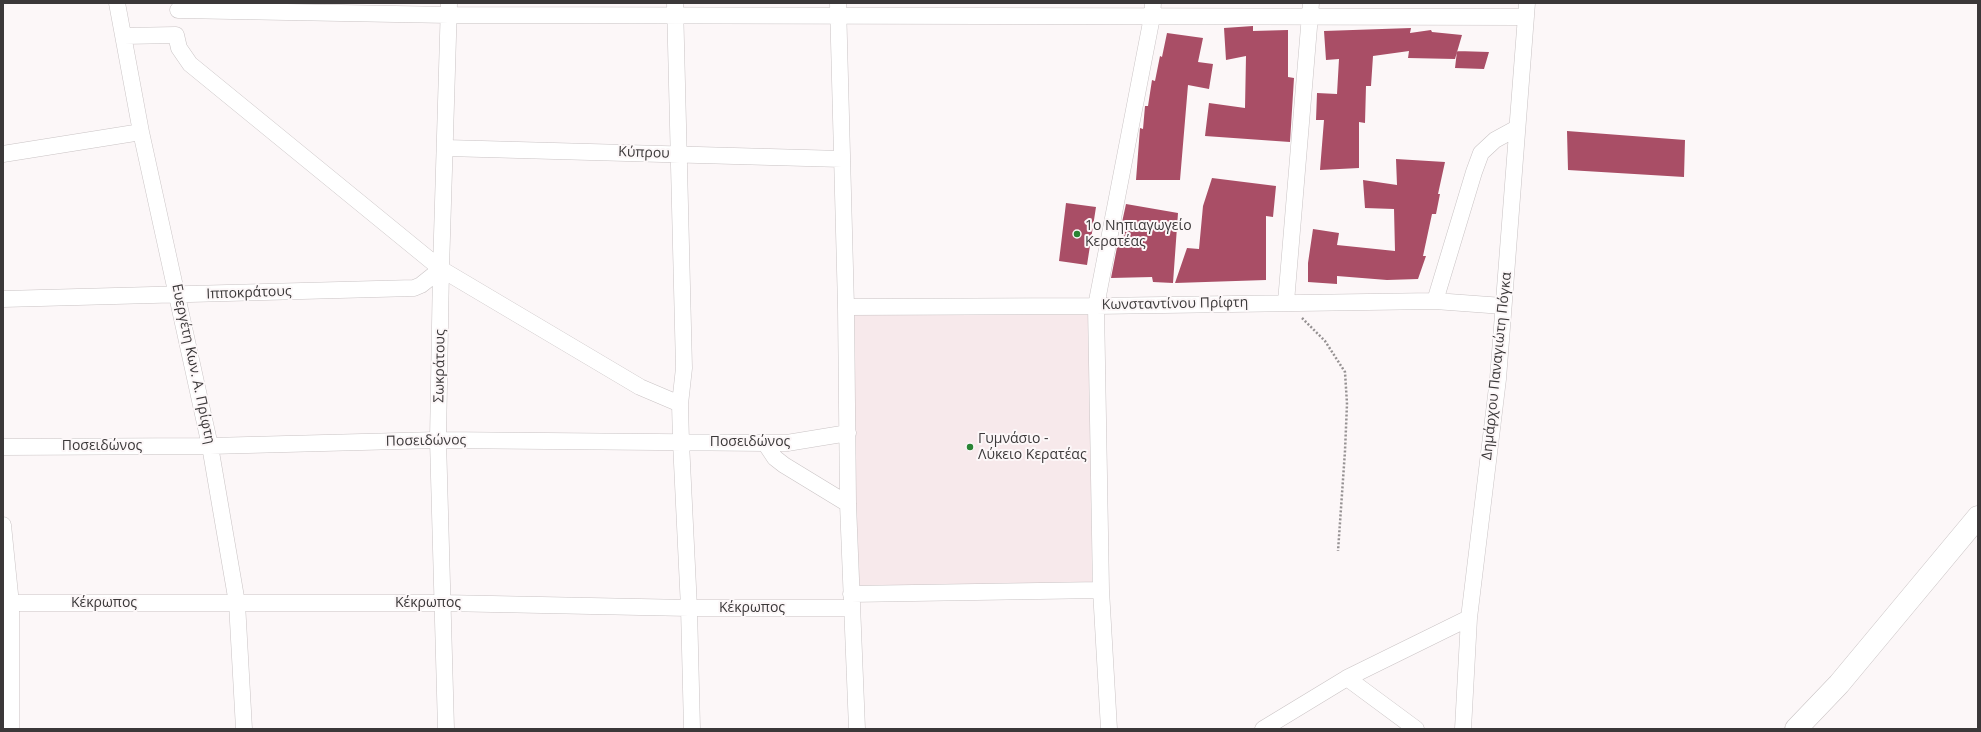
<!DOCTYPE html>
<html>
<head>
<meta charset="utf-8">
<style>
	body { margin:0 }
	#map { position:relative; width:1981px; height:732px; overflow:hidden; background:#fcf7f8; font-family:"Open Sans",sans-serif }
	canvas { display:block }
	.frame { position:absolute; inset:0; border:4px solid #3b3839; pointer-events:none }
</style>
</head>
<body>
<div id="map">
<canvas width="1981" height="732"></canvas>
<div class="frame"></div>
</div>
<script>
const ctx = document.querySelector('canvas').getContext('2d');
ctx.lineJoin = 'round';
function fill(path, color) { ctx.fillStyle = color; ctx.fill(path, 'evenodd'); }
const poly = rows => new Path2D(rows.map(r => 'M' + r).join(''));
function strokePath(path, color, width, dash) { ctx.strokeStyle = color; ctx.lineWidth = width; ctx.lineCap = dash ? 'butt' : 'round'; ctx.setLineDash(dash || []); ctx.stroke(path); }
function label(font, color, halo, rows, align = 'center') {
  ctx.font = font + ' "Open Sans",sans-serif'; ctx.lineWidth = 4; ctx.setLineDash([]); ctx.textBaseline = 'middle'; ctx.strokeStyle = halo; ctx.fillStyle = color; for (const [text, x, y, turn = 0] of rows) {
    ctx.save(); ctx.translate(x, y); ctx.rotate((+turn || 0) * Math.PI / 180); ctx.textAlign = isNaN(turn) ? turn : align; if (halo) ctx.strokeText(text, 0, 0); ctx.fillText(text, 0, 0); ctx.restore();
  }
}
const built = poly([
	[1091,305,1092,586,853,592,843,309]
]);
const building = poly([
	[1253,26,1253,31,1288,30,1288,77,1294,78,1290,142,1205,136,1209,103,1245,108,1246,56,1226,60,1224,28],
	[1411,28,1410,33,1431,30,1432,32,1462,35,1455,59,1408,58,1409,51,1373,56,1371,86,1366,86,1365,123,1359,122,1359,168,1320,170,1324,120,1316,120,1317,93,1337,94,1339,59,1326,60,1324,31],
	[1167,33,1203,38,1198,62,1213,64,1209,89,1188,85,1180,180,1136,180,1140,128,1143,129,1145,106,1148,106,1152,80,1155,81,1160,56,1162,57],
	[1457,51,1489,52,1484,69,1455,68],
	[1567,131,1685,140,1684,177,1568,170],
	[1396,159,1445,162,1438,194,1440,194,1436,214,1432,214,1423,256,1426,256,1418,279,1387,280,1337,276,1337,284,1308,282,1308,263,1313,229,1339,233,1337,245,1395,251,1394,209,1365,208,1363,180,1397,185],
	[1212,178,1276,186,1273,217,1266,216,1266,280,1175,283,1187,248,1199,249,1203,206],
	[1066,203,1096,207,1087,265,1059,261],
	[1126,204,1178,213,1173,283,1153,282,1152,277,1111,278,1119,237,1122,236,1121,227]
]);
const path = poly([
	[1302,318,1325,341,1345,372,1347,404,1345,451,1338,551]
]);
const street = poly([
	[117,3,141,132,210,446,237,603,244,729],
	[675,3,684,368,680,404,681,442,689,608,692,729],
	[838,3,846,307,848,504,857,729],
	[178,10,449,15,1526,17],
	[124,36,176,35,179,48,190,64,441,269,640,387,680,404],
	[446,148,842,159],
	[3,154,141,132],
	[3,299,414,288,421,285,441,269],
	[1435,301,1474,172,1481,153,1495,140,1517,128],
	[1286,302,1311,3],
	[846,307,1096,306,1435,301,1503,306],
	[765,443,775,458,784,465,848,504],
	[3,447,210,446,438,440,765,443,787,443,848,433],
	[3,525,11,604,11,729],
	[851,594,1101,590],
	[3,603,443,603,689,608,852,608],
	[1347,678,1416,729],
	[446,729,438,440,441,269,449,3],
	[1109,729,1101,590,1096,306,1152,17,1153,3],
	[1263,729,1347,678,1469,618],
	[1463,729,1469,618,1498,379,1527,3]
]);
const secondary = poly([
	[1796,729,1839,684,1978,517]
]);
const markers = [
	[1077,234,4,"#298334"],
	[970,447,4,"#298334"]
];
const streetNames = [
	["Κύπρου",644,153,2],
	["Ιπποκράτους",249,293,-2],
	["Κωνσταντίνου Πρίφτη",1175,304,-1],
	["Ευεργέτη Κων. Α. Πρίφτη",193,364,78],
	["Σωκράτους",440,366,-89],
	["Δημάρχου Παναγιώτη Πόγκα",1497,366,-84],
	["Ποσειδώνος",426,441,-1],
	["Ποσειδώνος",750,442],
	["Ποσειδώνος",102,446],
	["Κέκρωπος",104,603],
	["Κέκρωπος",428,603],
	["Κέκρωπος",752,608]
];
const poiNames = [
	["1ο Νηπιαγωγείο",1085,226],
	["Κερατέας",1085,242],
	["Γυμνάσιο -",978,439],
	["Λύκειο Κερατέας",978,455]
];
fill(built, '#f7e9eb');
fill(building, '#a94e66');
strokePath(street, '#c9c3c4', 17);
strokePath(secondary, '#c9c3c4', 23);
strokePath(path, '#959192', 2.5, [2, 2]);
strokePath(street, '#fff', 16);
strokePath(secondary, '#fff', 22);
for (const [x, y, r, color] of markers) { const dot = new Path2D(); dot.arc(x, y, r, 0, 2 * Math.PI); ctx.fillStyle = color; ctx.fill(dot); strokePath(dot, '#fcf7f8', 1.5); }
label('14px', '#3b3839', '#fcf7f8', streetNames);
label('14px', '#3b3839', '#fcf7f8', poiNames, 'left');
</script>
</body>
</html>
